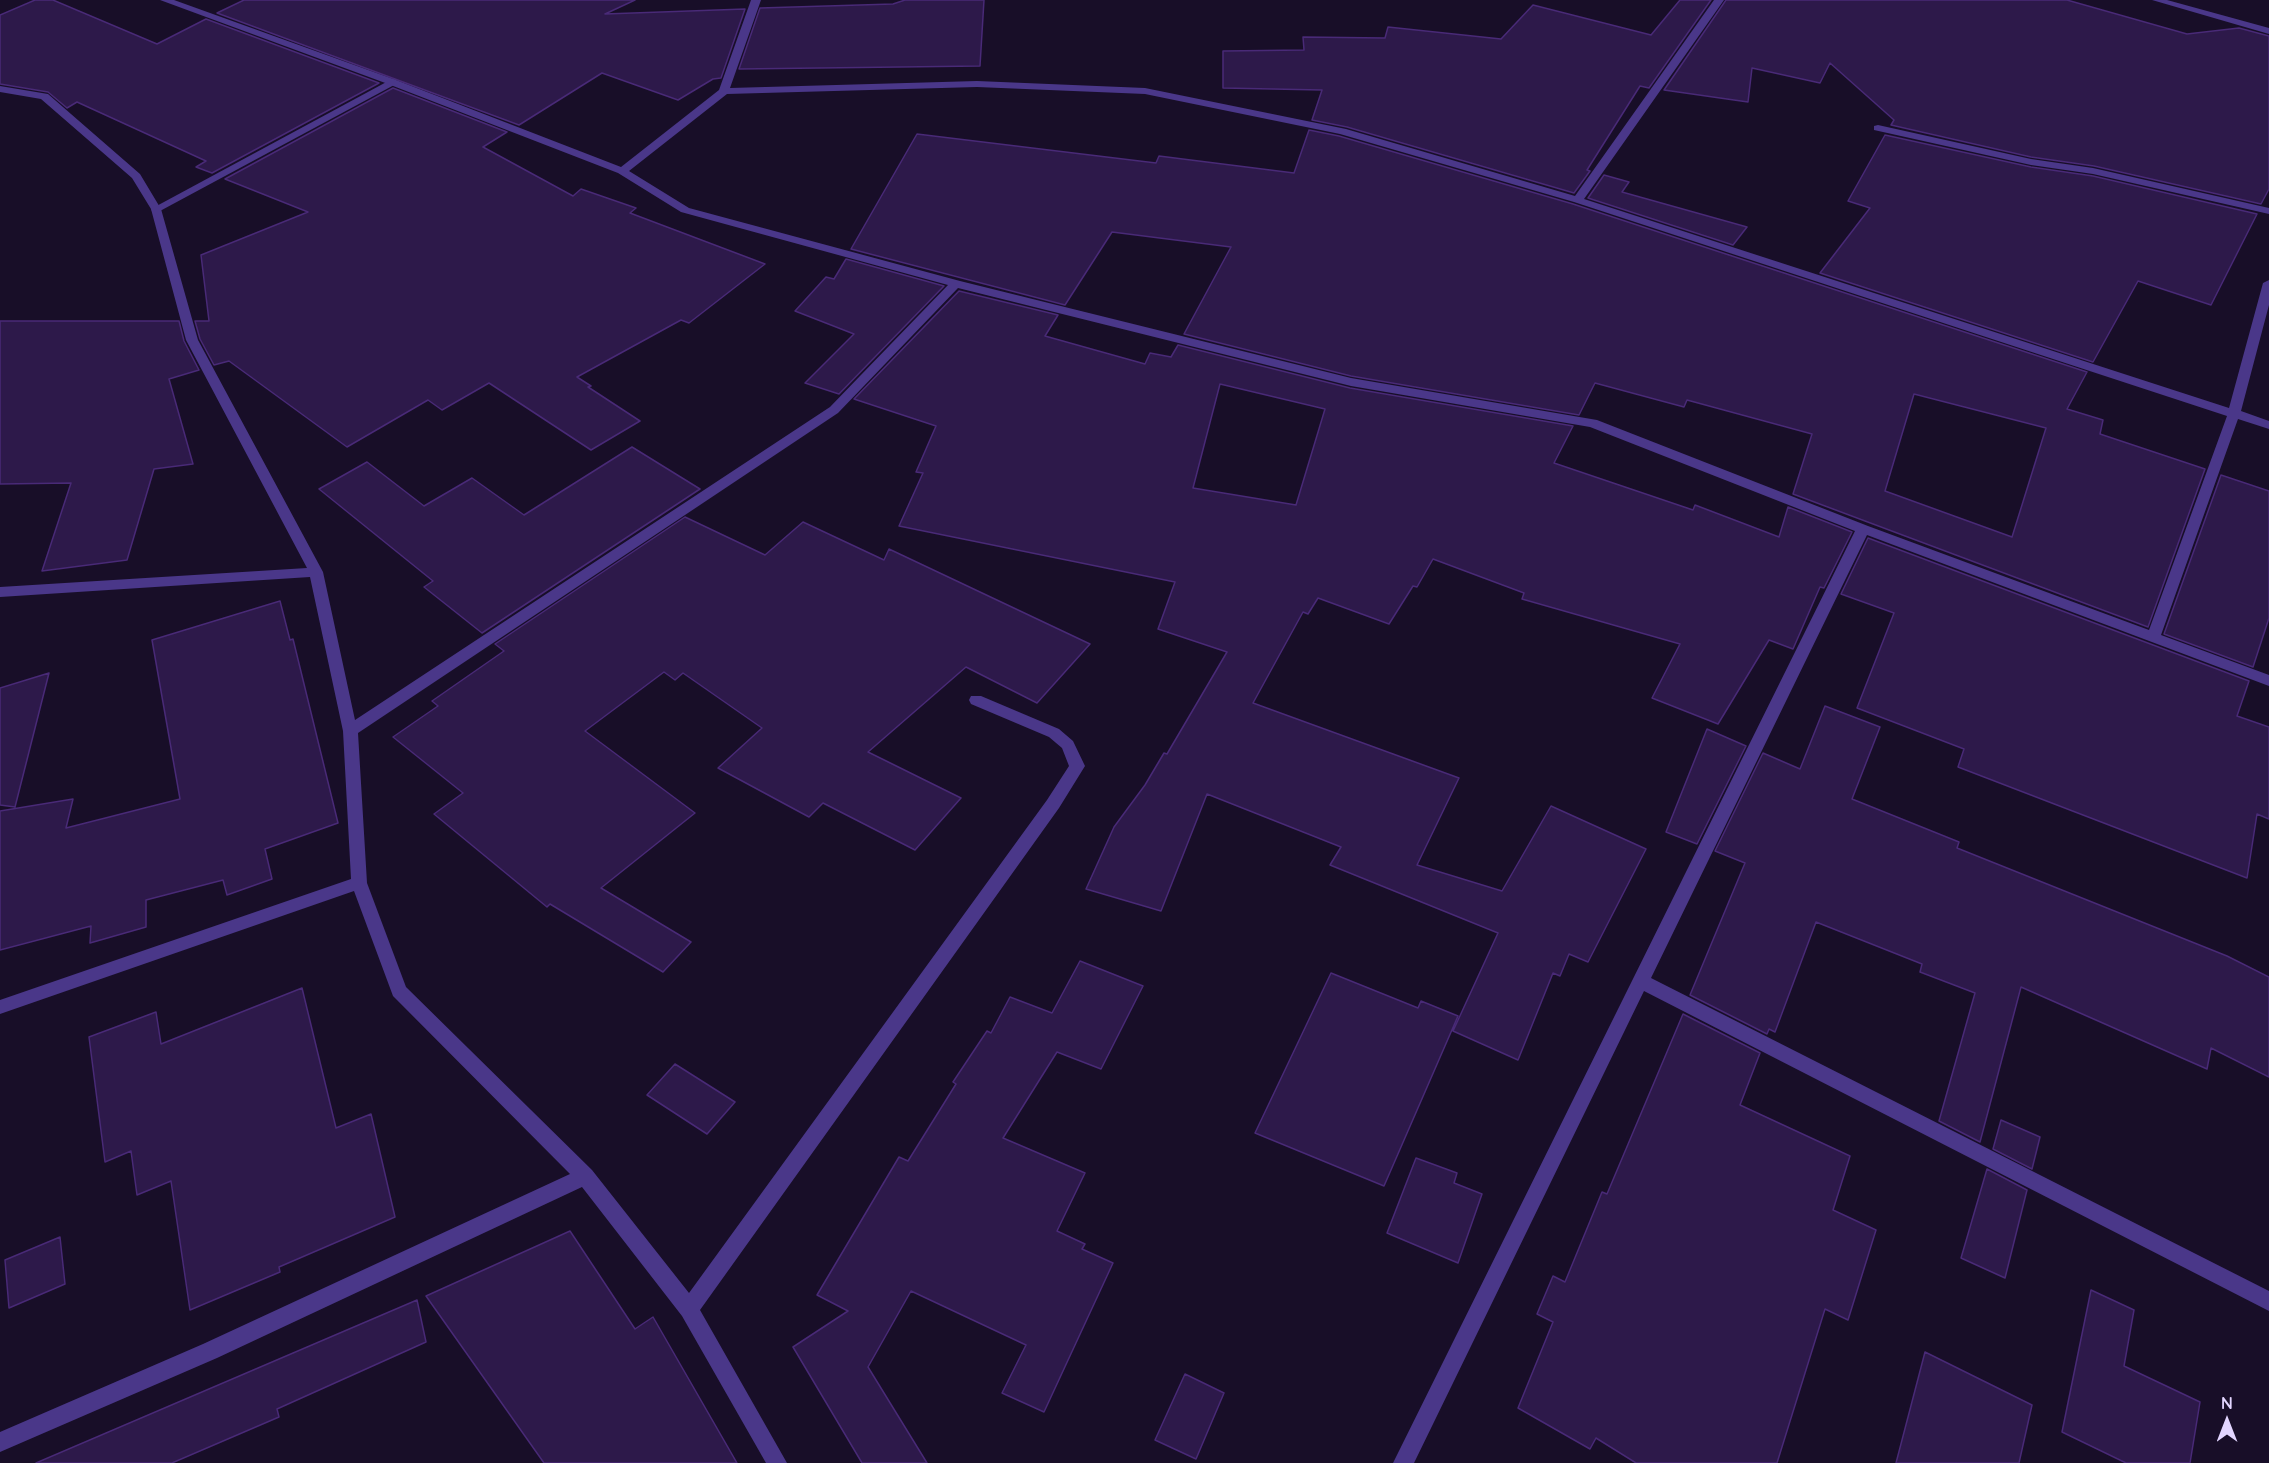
<!DOCTYPE html>
<html>
<head>
<meta charset="utf-8">
<style>
	body { margin:0 }
	#map { position:relative; width:2269px; height:1463px; overflow:hidden; background:#180e28; font-family:Quicksand,sans-serif }
	canvas { display:block }
	.north { position:absolute; left:2197px; top:1391px; width:60px; height:60px; -webkit-text-stroke:4px #180e28; paint-order:stroke; rotate:0deg; font-size:16px; font-weight:700; line-height:24px; text-align:center; color:#e2d5ff }
	.north::after { content:''; display:block; margin:auto; width:21px; height:27px; background:#e2d5ff; clip-path:polygon(50% 0,100% 100%,50% 72%,0 100%) }
</style>
</head>
<body>
<div id="map">
<canvas width="2269" height="1463"></canvas>
<div class="north">N</div>
</div>
<script>
const ctx = document.querySelector('canvas').getContext('2d');
ctx.lineJoin = 'round';
function fill(path, color) { ctx.fillStyle = color; ctx.fill(path, 'evenodd'); }
const poly = rows => new Path2D(rows.map(r => 'M' + r).join(''));
function strokePath(path, color, width, dash) { ctx.strokeStyle = color; ctx.lineWidth = width; ctx.lineCap = dash ? 'butt' : 'round'; ctx.setLineDash(dash || []); ctx.stroke(path); }
const building = poly([
	[35,0,53,0,157,44,206,19,379,83,212,173,196,167,206,161,77,102,67,108,48,92,0,84,0,15,35,0],
	[244,0,635,0,605,14,745,9,721,78,713,79,678,100,602,73,519,125,217,13,244,0],
	[905,0,984,0,980,66,739,69,760,8,893,4,905,0],
	[1680,0,1711,0,1649,88,1640,86,1587,170,1590,171,1574,193,1347,127,1312,120,1322,90,1223,88,1223,51,1304,50,1303,37,1385,38,1388,27,1501,39,1533,5,1651,35,1680,0],
	[1726,0,2067,0,2187,34,2239,28,2269,36,2269,189,2261,204,2094,166,2031,157,1891,125,1894,120,1830,63,1820,83,1752,68,1748,102,1664,90,1726,0],
	[393,88,507,132,483,147,573,196,581,189,636,208,630,213,765,264,689,323,681,320,577,377,591,386,588,387,640,421,591,450,489,383,442,410,428,400,347,447,229,361,214,365,200,339,195,321,209,321,201,255,308,212,225,179,393,88],
	[1309,130,1339,136,1573,204,2087,372,2067,409,2103,420,2100,434,2205,469,2148,627,1793,494,1812,434,1687,400,1684,407,1595,383,1579,415,1351,376,1184,334,1231,247,1112,232,1065,305,851,249,917,134,1156,163,1159,156,1294,173,1309,130],
	[1914,394,2046,428,2012,537,1885,491,1914,394],
	[1885,135,2031,167,2093,176,2257,214,2211,305,2138,281,2093,362,1820,273,1870,208,1848,201,1885,135],
	[1604,175,1629,182,1622,192,1747,227,1733,245,1588,198,1604,175],
	[846,259,944,286,839,394,805,383,854,334,795,311,826,277,834,279,846,259],
	[959,291,1058,315,1045,336,1145,364,1150,353,1171,357,1178,345,1350,388,1573,426,1554,463,1693,510,1695,505,1779,537,1788,507,1852,532,1824,588,1820,587,1793,649,1769,640,1718,724,1652,698,1680,644,1522,599,1524,593,1433,559,1417,587,1413,586,1389,624,1318,598,1308,614,1303,612,1253,703,1459,778,1417,865,1502,891,1551,806,1646,849,1588,962,1569,954,1560,976,1553,973,1518,1060,1453,1031,1498,933,1330,865,1341,847,1207,794,1161,911,1086,889,1114,827,1145,785,1164,753,1167,754,1227,652,1158,629,1175,582,899,526,923,473,916,472,936,426,854,399,959,291],
	[1220,384,1325,409,1296,505,1193,488,1220,384],
	[0,321,179,321,184,341,199,370,169,379,193,464,154,469,127,560,42,571,71,483,0,484,0,321],
	[632,447,700,489,482,633,424,587,433,581,319,489,367,462,424,506,472,478,524,515,632,447],
	[2221,475,2269,491,2269,618,2253,667,2164,634,2221,475],
	[685,517,765,555,803,522,884,560,889,549,1090,644,1037,703,966,667,868,752,961,798,915,850,823,803,809,817,718,768,762,728,683,673,675,680,664,672,585,731,695,813,601,888,691,942,663,972,550,904,547,907,434,814,463,793,393,737,438,706,432,701,504,651,495,644,685,517],
	[1868,538,2249,681,2237,716,2269,727,2269,819,2257,814,2247,878,1958,767,1964,749,1857,708,1894,613,1841,594,1868,538],
	[280,601,290,640,293,639,338,823,265,849,272,879,227,895,223,880,146,900,146,927,90,943,91,926,0,950,0,811,73,799,66,828,180,799,152,640,280,601],
	[49,673,15,807,0,805,0,688,49,673],
	[1825,706,1880,727,1852,799,1959,842,1957,848,2227,956,2269,977,2269,1077,2211,1048,2207,1069,2021,987,1980,1142,1939,1121,1975,993,1920,972,1922,964,1816,922,1775,1032,1769,1029,1767,1034,1690,995,1745,863,1715,851,1763,753,1800,769,1825,706],
	[1707,729,1746,746,1697,844,1666,832,1707,729],
	[1080,961,1143,986,1101,1069,1057,1052,1003,1138,1085,1173,1057,1231,1085,1244,1082,1249,1113,1263,1044,1412,1002,1393,1026,1345,911,1291,868,1367,927,1463,862,1463,793,1347,848,1311,817,1295,899,1157,908,1161,956,1084,953,1082,987,1031,991,1033,1010,997,1052,1013,1080,961],
	[1331,973,1418,1008,1421,1001,1458,1016,1384,1186,1255,1133,1331,973],
	[302,988,336,1128,371,1114,395,1217,279,1267,280,1272,190,1310,171,1181,137,1195,131,1151,105,1162,89,1037,156,1012,161,1044,302,988],
	[1683,1014,1760,1053,1740,1105,1850,1156,1833,1210,1876,1230,1848,1320,1825,1309,1777,1463,1636,1463,1596,1438,1590,1449,1518,1408,1553,1322,1537,1314,1553,1276,1565,1282,1602,1192,1607,1194,1683,1014],
	[675,1064,735,1102,707,1134,647,1095,675,1064],
	[2001,1120,2040,1137,2032,1169,1993,1149,2001,1120],
	[1416,1158,1457,1173,1454,1183,1482,1194,1458,1263,1387,1233,1416,1158],
	[1987,1169,2027,1190,2005,1278,1961,1258,1987,1169],
	[570,1231,635,1329,653,1317,737,1463,544,1463,426,1296,570,1231],
	[60,1237,65,1284,9,1308,5,1260,60,1237],
	[2091,1290,2134,1310,2124,1366,2200,1402,2190,1463,2126,1463,2062,1432,2091,1290],
	[417,1300,426,1342,277,1409,279,1417,172,1463,36,1463,417,1300],
	[1925,1352,2032,1405,2019,1463,1896,1463,1925,1352],
	[1185,1374,1224,1393,1196,1459,1155,1440,1185,1374]
]);
const lane = poly([
	[392,79,396,80,396,84,160,211,152,211,151,209,392,79]
]);
const street = poly([
	[160,0,174,0,396,80,621,167,719,90,751,0,761,0,730,88,977,81,1145,88,1346,129,1575,196,1714,0,1724,0,1584,199,2229,408,2263,283,2269,280,2269,305,2241,411,2269,421,2269,429,2238,419,2161,635,2269,675,2269,686,1867,535,1651,978,2269,1291,2269,1311,1644,991,1414,1463,1393,1463,1855,531,1590,427,1351,386,958,288,838,413,358,733,367,883,406,987,592,1170,689,1293,1047,800,1069,766,1062,748,1049,737,971,704,969,700,971,696,981,696,1059,729,1073,741,1085,766,1059,808,700,1310,787,1463,766,1463,682,1316,582,1187,217,1358,0,1452,0,1432,203,1344,570,1174,393,996,354,891,0,1014,0,1000,351,879,343,731,310,577,0,597,0,587,307,568,186,340,151,209,132,178,41,99,0,92,0,86,48,94,140,174,161,209,198,340,323,572,355,720,830,407,948,285,681,212,618,173,388,84,160,0],
	[977,87,1145,94,1340,134,1574,202,2227,416,2149,630,1868,526,1597,420,1351,378,960,281,689,208,629,171,727,94,977,87],
	[2152,0,2167,0,2269,28,2269,34,2152,0],
	[1878,125,2031,159,2093,168,2269,208,2269,214,2093,174,2031,165,1874,130,1874,126,1878,125]
]);
fill(building, '#2d194a');
strokePath(building, '#492a77', 1.5);
fill(lane, '#4a3789');
fill(street, '#4a3789');
</script>
</body>
</html>
